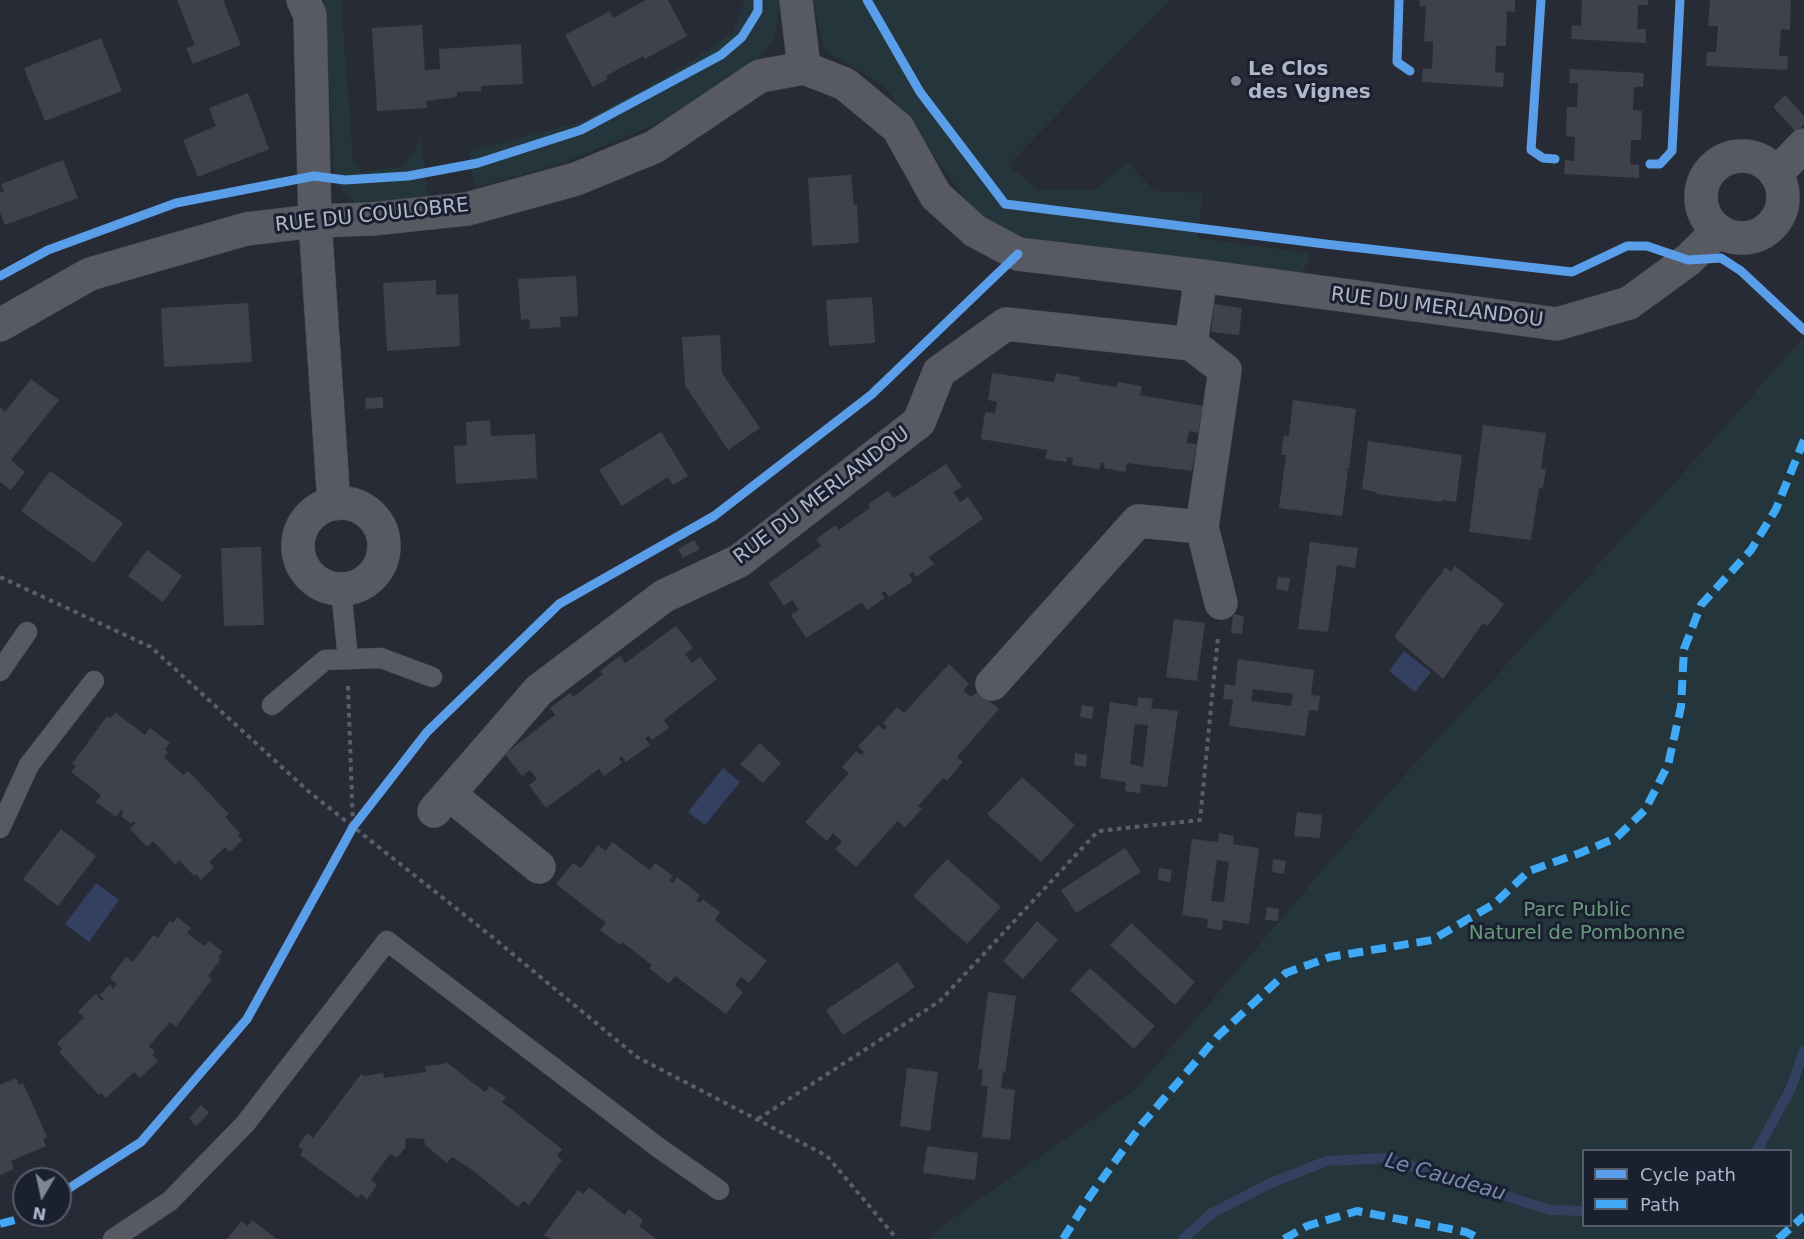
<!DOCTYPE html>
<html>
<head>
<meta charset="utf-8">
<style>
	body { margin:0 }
	#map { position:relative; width:1804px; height:1239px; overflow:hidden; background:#272b35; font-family:"DejaVu Sans",sans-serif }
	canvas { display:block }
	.legend { position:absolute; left:1582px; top:1149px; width:210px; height:78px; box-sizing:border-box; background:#1a2030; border:2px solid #565c6c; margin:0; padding:8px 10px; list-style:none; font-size:18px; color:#b0b6c7 }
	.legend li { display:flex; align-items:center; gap:12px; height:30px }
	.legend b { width:30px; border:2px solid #565c6c }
	.north { position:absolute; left:12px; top:1167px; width:60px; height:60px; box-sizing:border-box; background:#1a2030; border:2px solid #565c6c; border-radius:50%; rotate:189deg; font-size:16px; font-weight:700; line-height:24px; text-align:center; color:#b0b6c7 }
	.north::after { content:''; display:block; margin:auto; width:21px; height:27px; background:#808594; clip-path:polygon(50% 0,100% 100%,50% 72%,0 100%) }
</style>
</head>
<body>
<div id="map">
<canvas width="1804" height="1239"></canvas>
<ul class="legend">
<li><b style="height:8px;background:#5a9eea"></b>Cycle path</li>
<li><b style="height:8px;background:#3fa9f5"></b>Path</li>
</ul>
<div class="north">N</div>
</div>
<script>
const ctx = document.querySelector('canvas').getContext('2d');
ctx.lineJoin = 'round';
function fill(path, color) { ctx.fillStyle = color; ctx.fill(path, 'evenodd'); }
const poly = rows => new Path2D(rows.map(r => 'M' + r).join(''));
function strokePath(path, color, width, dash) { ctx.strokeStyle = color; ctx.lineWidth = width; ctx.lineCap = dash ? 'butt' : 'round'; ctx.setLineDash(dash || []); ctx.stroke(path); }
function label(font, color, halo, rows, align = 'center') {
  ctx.font = font + ' "DejaVu Sans",sans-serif'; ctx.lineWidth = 6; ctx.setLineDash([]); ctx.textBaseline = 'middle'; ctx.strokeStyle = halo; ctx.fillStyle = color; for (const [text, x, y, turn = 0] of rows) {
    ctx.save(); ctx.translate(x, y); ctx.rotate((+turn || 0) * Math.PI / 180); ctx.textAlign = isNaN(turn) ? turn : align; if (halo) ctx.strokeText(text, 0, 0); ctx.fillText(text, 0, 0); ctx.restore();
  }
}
const green = poly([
	[324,0,341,0,353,160,360,172,405,166,421,138,428,197,358,205,335,183],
	[741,0,778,0,779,6,775,38,751,67,652,126,562,163,474,188,469,151,584,121,682,67,731,34,744,4],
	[813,0,1170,0,1008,165,1037,189,1093,190,1128,163,1155,191,1203,193,1198,238,1308,253,1309,262,1300,274,1031,238,1006,231,977,215,884,86,824,49],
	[1804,336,1804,1239,928,1239,957,1215,1136,1089,1391,790,1718,435],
	[1584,1150,1790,1150,1790,1226,1584,1226]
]);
const water = poly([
	[1404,651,1431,672,1415,692,1389,671],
	[723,768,740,782,705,825,688,812],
	[96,883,119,900,89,942,65,924]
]);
const stream = poly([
	[1757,1150,1790,1090,1804,1051],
	[1183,1239,1212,1213,1271,1183,1327,1161,1386,1158,1550,1210,1584,1211]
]);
const building = poly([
	[177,0,223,0,241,45,193,64,186,48,195,45],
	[646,0,668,0,687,36,645,59,643,56,606,76,608,79,593,87,565,35,610,11,613,18],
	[1420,0,1515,0,1515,12,1507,11,1506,46,1496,46,1495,72,1504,73,1503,87,1422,82,1423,68,1432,69,1433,42,1424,41,1426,7,1419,6],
	[1582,0,1648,0,1648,5,1638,5,1638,15,1637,29,1646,29,1646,43,1571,39,1572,25,1581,26],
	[1710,0,1791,0,1790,30,1781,29,1779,56,1788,56,1787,70,1706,66,1707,52,1716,52,1718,26,1708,26],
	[422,25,425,70,440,69,439,49,521,44,523,84,481,86,481,91,457,92,457,97,426,101,427,108,377,111,372,28],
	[101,38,122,91,45,121,24,68],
	[1570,69,1644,73,1643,87,1634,87,1633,110,1642,111,1641,140,1631,140,1630,164,1639,165,1639,178,1564,174,1565,160,1574,161,1575,137,1566,136,1567,107,1577,107,1578,83,1569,83],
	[248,93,269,149,198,177,183,140,216,126,209,108],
	[1785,95,1804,116,1804,125,1796,132,1773,107],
	[63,160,78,198,5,225,0,212,0,193,4,191,1,184],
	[851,175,854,205,857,205,859,243,812,246,808,178],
	[576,276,578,316,560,317,561,327,530,329,529,319,521,320,518,279],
	[436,280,436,295,458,294,460,346,387,351,383,283],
	[872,297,875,343,829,346,826,300],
	[248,303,252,362,164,367,161,308],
	[1214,304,1242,308,1239,335,1211,332],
	[720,335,722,373,760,428,728,450,685,385,682,337],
	[992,373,1054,382,1056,373,1080,377,1079,381,1117,387,1118,382,1142,386,1140,395,1203,406,1198,433,1189,431,1187,443,1197,444,1192,471,1127,463,1125,472,1104,468,1105,463,1101,462,1099,469,1072,465,1073,458,1067,457,1067,462,1045,459,1047,450,981,439,985,412,995,413,997,402,988,400],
	[31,379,59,400,11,460,25,472,11,490,0,482,0,407,5,412],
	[383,397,383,408,366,409,365,398],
	[1293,400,1356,409,1349,469,1340,468,1348,470,1342,516,1279,508,1286,455,1281,455,1284,435,1289,436],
	[490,420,491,436,535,434,537,478,456,484,454,446,467,445,466,422],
	[1483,425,1546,433,1541,469,1546,469,1543,488,1539,488,1531,540,1469,532],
	[661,432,688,476,673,485,668,477,622,506,599,470],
	[1368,441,1462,455,1456,502,1442,500,1442,502,1376,494,1376,492,1362,489],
	[946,464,962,487,953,492,960,502,968,497,983,519,929,557,934,564,916,577,913,572,909,574,913,581,889,597,885,591,881,593,885,598,867,610,862,602,806,638,791,615,799,610,792,600,784,606,769,583,821,546,816,539,836,525,839,530,870,508,868,504,888,491,894,498],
	[50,471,123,523,94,563,21,511],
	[694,540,700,549,683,558,678,549],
	[1310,542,1358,548,1355,568,1337,565,1328,632,1298,629],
	[261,547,264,625,224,626,221,548],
	[147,550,182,576,163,602,128,576],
	[1455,566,1504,604,1488,626,1483,623,1443,679,1394,637,1426,592,1443,572,1444,567,1451,572],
	[1278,577,1290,578,1288,591,1276,589],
	[1233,614,1244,616,1242,634,1231,633],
	[1174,619,1205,623,1197,681,1166,677],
	[676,626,693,648,685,654,692,663,700,657,717,679,664,720,669,728,652,740,649,736,645,738,650,745,626,762,622,756,619,758,622,763,604,776,599,769,546,808,529,785,537,779,530,770,522,776,505,754,555,715,550,708,570,693,573,697,603,674,600,671,620,656,625,663],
	[1238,659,1314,670,1311,695,1320,696,1318,711,1309,710,1305,736,1229,726,1233,700,1223,699,1225,684,1235,686],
	[1253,689,1293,694,1291,706,1251,701],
	[949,664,969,684,963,690,971,697,978,691,999,709,957,757,963,762,947,781,943,778,918,806,922,809,905,827,898,821,856,867,835,849,842,842,833,833,827,841,805,822,849,773,842,767,856,751,861,755,864,752,858,746,878,725,884,730,887,727,883,723,897,707,904,713],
	[1138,697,1153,699,1151,708,1178,711,1167,787,1141,784,1140,793,1125,791,1126,782,1100,778,1110,702,1137,706],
	[1135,724,1148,725,1143,767,1130,764],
	[1082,705,1094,707,1092,719,1080,717],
	[115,712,145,735,150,728,170,743,165,750,168,752,164,757,183,775,188,771,229,814,225,817,240,833,238,835,242,840,230,852,225,847,209,862,214,867,201,880,196,874,194,876,179,860,175,864,153,841,147,847,130,829,136,823,134,821,131,824,121,816,124,812,121,810,116,817,96,802,101,795,71,772,76,766,72,764,107,716,111,718],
	[760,743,781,763,763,783,740,764],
	[1075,753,1087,755,1086,767,1074,765],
	[1022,777,1075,825,1041,862,987,814],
	[1297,812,1322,815,1320,838,1294,836],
	[61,829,96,856,58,906,23,879],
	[1219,833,1234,836,1233,844,1259,848,1249,924,1223,920,1222,930,1207,928,1208,919,1182,915,1192,839,1218,842],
	[1217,860,1229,862,1224,902,1211,901],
	[612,842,650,870,655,863,673,876,669,881,673,883,677,877,700,895,696,901,700,903,703,899,720,912,715,920,767,961,749,983,741,977,735,985,743,992,726,1014,675,976,669,984,649,968,652,965,622,942,620,945,600,930,606,923,556,884,573,863,581,868,598,845,606,851],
	[1125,848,1141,872,1076,913,1061,890],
	[947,859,1001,907,967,944,913,896],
	[1273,859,1286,861,1284,874,1272,872],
	[1159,868,1172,870,1170,882,1158,880],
	[1267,907,1279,909,1278,921,1265,920],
	[177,917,191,928,187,933,204,946,209,941,223,952,218,957,221,959,208,976,212,979,176,1027,170,1022,149,1046,155,1052,152,1055,158,1061,140,1078,134,1072,106,1098,101,1093,99,1095,59,1052,62,1049,57,1043,84,1018,78,1011,96,994,102,1001,104,999,100,995,110,984,113,989,117,984,110,978,126,957,133,962,153,935,158,938,170,921,173,923],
	[1037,921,1058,940,1023,979,1003,961],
	[1131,923,1195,982,1175,1005,1110,945],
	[898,962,915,987,843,1035,826,1010],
	[1090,968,1155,1026,1134,1049,1070,990],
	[988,992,1016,996,1005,1073,1003,1072,1001,1088,1015,1090,1010,1140,982,1137,988,1086,981,1086,983,1070,978,1069],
	[446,1062,485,1092,490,1086,506,1097,502,1102,562,1149,557,1156,562,1160,529,1205,523,1201,518,1207,471,1169,452,1157,447,1163,425,1145,424,1139,406,1138,405,1148,397,1158,390,1154,371,1180,377,1185,367,1199,361,1194,358,1198,300,1155,303,1150,298,1146,307,1133,313,1138,361,1074,364,1076,383,1073,384,1078,426,1072,425,1066,444,1064],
	[907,1068,938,1072,930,1131,900,1126],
	[16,1078,19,1085,23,1083,47,1137,43,1139,46,1146,11,1161,14,1169,0,1175,0,1085],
	[201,1105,209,1113,196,1126,189,1118],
	[927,1146,978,1153,975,1180,923,1173],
	[589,1187,625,1215,629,1209,643,1220,639,1226,656,1239,551,1239,544,1235,578,1190,583,1194],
	[252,1220,277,1239,227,1239,241,1221,248,1226]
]);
const path = poly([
	[0,577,151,647,308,791,491,936,637,1057,827,1156,897,1239],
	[348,686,353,826],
	[758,1119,940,1001,1098,831,1200,820,1218,636]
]);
const lane = poly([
	[341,589,348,659],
	[0,671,27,632],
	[272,705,325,660,381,658,432,677],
	[0,828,29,765,94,681],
	[113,1239,170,1201,245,1124,387,941,659,1148,719,1190]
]);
const street = poly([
	[303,0,310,15,315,221,334,504],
	[796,0,804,68],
	[804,68,845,84,898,128,936,196,975,231,1018,254,1201,276,1557,324,1629,303,1688,260,1718,231],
	'1701 197a41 41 0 1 1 82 0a41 41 0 1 1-82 0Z',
	[1776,174,1804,145],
	[0,325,90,274,246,229,315,221,372,219,467,209,576,179,654,147,760,76,804,68],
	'298 546a43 43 0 1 1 86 0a43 43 0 1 1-86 0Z',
	[1202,527,1221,603],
	[992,684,1138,521,1202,527,1225,370,1191,344,1201,276],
	[449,794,539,867],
	[434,811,539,690,664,596,739,561,919,422,939,372,1006,324,1191,344]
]);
const quiet = poly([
	[0,1224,22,1218,27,1215],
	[1063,1239,1090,1196,1142,1124,1218,1036,1286,973,1330,957,1432,940,1494,904,1529,871,1580,853,1616,838,1645,810,1668,765,1681,707,1684,649,1701,605,1751,550,1776,509,1804,440],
	[1284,1239,1307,1226,1357,1211,1466,1232,1480,1239],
	[1778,1239,1804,1216]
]);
const cycleway = poly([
	[867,0,920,92,1005,204,1325,244,1572,272,1627,246,1647,246,1688,260,1721,258,1741,271,1804,330],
	[1399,0,1397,62,1410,71],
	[1541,0,1531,150,1543,158,1555,159],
	[1650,164,1660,164,1672,151,1680,0],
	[0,276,48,250,176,203,314,176,345,180,408,176,478,163,581,130,721,55,742,37,758,11,758,0],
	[60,1194,141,1142,247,1019,353,827,427,732,559,604,714,516,871,395,1018,254]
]);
const markers = [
	[1236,81,6,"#808594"]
];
const poiNames = [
	["Le Clos",1248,70],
	["des Vignes",1248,93]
];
const streetNames = [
	["RUE DU COULOBRE",372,216,-6],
	["RUE DU MERLANDOU",1437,308,7],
	["RUE DU MERLANDOU",822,496,-37]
];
const parkNames = [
	["Parc Public",1577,911],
	["Naturel de Pombonne",1577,934]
];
const waterNames = [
	["Le Caudeau",1445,1178,16]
];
fill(green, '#24353b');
fill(water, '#34405f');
strokePath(stream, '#34405f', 10);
fill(building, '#3f424b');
strokePath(lane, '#43464e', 21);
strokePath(street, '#43464e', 34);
strokePath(path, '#5a5e67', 4, [4.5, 4.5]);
strokePath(lane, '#575a63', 20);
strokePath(street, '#575a63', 33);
strokePath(quiet, '#3fa9f5', 8, [15, 8]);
strokePath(cycleway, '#5a9eea', 9);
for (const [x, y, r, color] of markers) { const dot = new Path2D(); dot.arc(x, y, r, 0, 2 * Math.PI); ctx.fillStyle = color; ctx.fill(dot); strokePath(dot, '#1a2030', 2); }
label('bold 20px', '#b0b6c7', '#1a2030', poiNames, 'left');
label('20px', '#b0b6c7', '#1a2030', streetNames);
label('20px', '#669979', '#1a2030', parkNames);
label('italic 21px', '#7788b0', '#1a2030', waterNames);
</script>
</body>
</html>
